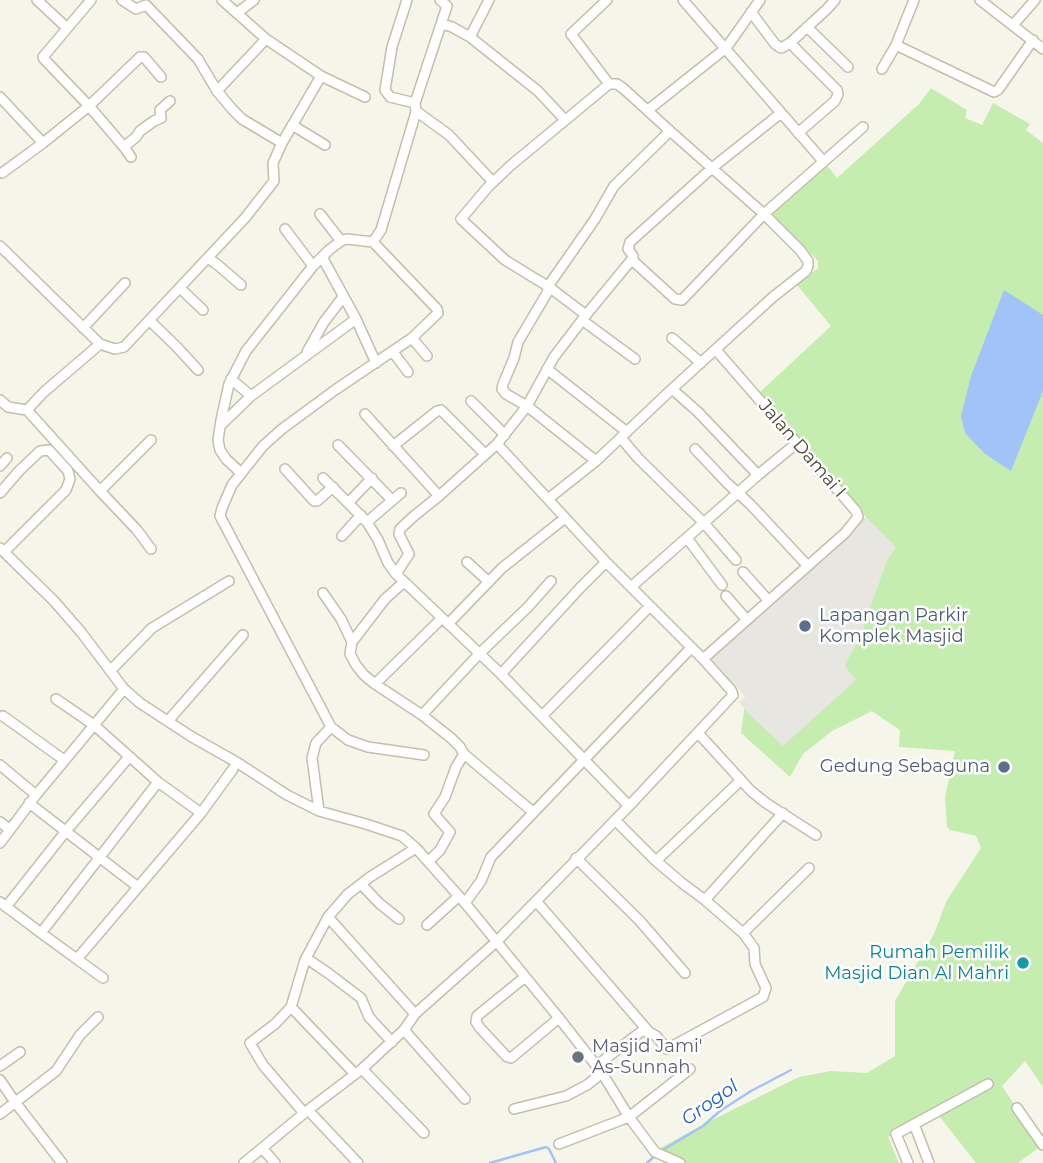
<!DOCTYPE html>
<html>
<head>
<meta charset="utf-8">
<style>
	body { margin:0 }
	canvas { display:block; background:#f6f5ea }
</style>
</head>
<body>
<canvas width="1043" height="1163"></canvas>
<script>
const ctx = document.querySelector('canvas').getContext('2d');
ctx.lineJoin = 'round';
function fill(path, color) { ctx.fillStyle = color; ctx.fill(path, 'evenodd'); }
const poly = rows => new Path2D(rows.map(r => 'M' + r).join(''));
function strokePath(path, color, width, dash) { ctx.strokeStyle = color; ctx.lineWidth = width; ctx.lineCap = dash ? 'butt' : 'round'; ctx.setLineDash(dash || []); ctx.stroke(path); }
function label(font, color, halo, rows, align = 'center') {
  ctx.font = font + ' Montserrat,sans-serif'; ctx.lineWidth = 5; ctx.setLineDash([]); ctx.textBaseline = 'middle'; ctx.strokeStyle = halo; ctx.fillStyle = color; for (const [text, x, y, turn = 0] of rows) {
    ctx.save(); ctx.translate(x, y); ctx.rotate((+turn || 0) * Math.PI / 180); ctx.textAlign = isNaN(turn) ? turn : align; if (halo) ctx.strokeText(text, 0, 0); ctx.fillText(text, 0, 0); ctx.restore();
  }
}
const green = poly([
	[931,88,967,110,965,118,982,125,993,103,1030,124,1026,130,1043,143,1043,1087,1025,1061,1002,1086,1041,1146,1018,1163,976,1163,936,1112,888,1137,899,1163,677,1163,653,1152,706,1123,799,1077,831,1071,867,1073,895,1056,895,1001,934,934,946,902,981,848,976,836,950,830,947,827,945,797,955,751,899,747,900,730,872,711,832,731,803,754,790,777,741,733,746,696,710,660,866,517,758,394,831,326,797,285,818,268,818,261,769,212,826,164,837,178,919,104]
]);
const parking = poly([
	[866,517,896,547,887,561,860,637,845,666,856,680,783,746,749,714,739,702,746,696,710,660]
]);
const water = poly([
	[1004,290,1043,315,1043,391,1011,471,985,454,965,433,961,416,971,376]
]);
const stream = poly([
	[661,1151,703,1126,720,1111,751,1091,791,1070],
	[490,1163,546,1147,549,1149,556,1163],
	[647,1163,656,1155]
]);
const minor = poly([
	[37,0,67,28],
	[122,0,136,9,146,5,198,59,217,91,232,109,242,119,282,143],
	[222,0,266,39,321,76,365,97],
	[407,0,392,47,385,90,390,97,415,103],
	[607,0,571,34,609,84],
	[683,0,823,161],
	[980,0,1043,49],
	[751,12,775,44,781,48,790,43,827,9,835,0],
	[237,13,254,0],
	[442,24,452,27,470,37,538,91,565,120],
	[1013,25,1035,0],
	[807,27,848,67],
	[470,37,489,0],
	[790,43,837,90,838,94,835,101,798,133],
	[896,45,994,92,998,90,1033,40],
	[882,69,896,45,914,0],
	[217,91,266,39],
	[0,97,43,143],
	[648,110,726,48,760,0],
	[416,111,449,135,493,182],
	[292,125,325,145],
	[124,147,136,137,140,131,154,121,161,118,160,110,170,101],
	[131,157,124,147,89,106,140,57,144,57,161,77],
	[2,173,43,143,89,106,44,59,43,57,91,0],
	[320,214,341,241],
	[285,229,313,266],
	[373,242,437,309,438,313,436,315,412,338],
	[0,246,100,344,115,349,124,347,245,218,274,181,273,163,282,143,321,76],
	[322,257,356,319,376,363],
	[208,258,219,266,241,285],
	[632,260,675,299,682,300,764,214,863,127],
	[180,288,203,310],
	[582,320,635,359],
	[150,321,176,346,198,370],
	[83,328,125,283],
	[672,338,701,363],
	[307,352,324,322,343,297],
	[393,352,408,372],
	[547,369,627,432],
	[231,379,251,396],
	[672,389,698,412,758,475],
	[0,400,8,407,27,410],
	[471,401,505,435],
	[27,410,100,491,151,440],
	[27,410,44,392,100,344],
	[365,414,439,496],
	[220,426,251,396,356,319],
	[621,438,638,458,704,523,736,560],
	[497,444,527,406,506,394,502,389,503,384,514,358,518,342,547,293,551,282,595,219,614,186,670,131],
	[338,445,392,500],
	[393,446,437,411,441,410,485,454],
	[695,449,727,483,750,504,807,565],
	[596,461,527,406,554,357,586,315,633,258,633,256,628,249,630,242,712,168,781,113],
	[0,466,7,458],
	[285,469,314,501,317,501,333,487],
	[241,473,226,459,220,450,218,440,221,420,229,384,246,351,313,266,329,250,341,241,347,239,373,242,381,230,416,112,415,103,447,6,440,0],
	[323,478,367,522,378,540,388,563,396,574],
	[100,491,137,530,151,549],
	[0,493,19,471,40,451,49,450,68,471,70,479,66,490,4,552],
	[548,499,596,461,672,389,773,297,806,271,808,266,808,261,800,250,764,214,670,131,624,89,617,84,609,84,510,166,488,187,461,219,505,260,549,287,586,315],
	[348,503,372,478],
	[367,522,401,493],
	[342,536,361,515],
	[687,538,722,585],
	[0,548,54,601,81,632,124,689,140,703,192,737,238,763,287,795,319,811,366,824,402,836,416,848,465,903,559,1018,602,1073,629,1117,655,1152,680,1163],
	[467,562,489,582],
	[743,572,768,600],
	[404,582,385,599,352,642,350,654,356,665,364,675,375,684,422,715,451,738,460,747,464,754,533,812],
	[631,587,758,475,797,443],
	[323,593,341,619,352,642],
	[726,596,746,619],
	[448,624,502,568,565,518],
	[703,659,845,533,858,517,856,511,716,350],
	[110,671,152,628,229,581],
	[501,674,580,588,606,562],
	[375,684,442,618],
	[56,699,94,725,158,782,201,813],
	[422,715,479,654,528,607,551,581],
	[3,716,64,760],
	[542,716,650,606],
	[168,721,243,635],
	[698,733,751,791,766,803,816,835],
	[424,755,368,747,348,740,331,727,220,516,222,508,232,485,263,446,282,429,335,390,412,338,427,356],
	[0,765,36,795],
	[29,803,138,887],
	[319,811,312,758,316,743,331,727],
	[0,822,10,830],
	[0,843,36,795,124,689],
	[576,858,639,920,685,973],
	[429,861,440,850,450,832,434,814,445,797,456,767,464,754],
	[656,861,741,780],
	[361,884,379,903,399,919],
	[705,900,783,813],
	[536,901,649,1032],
	[0,902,41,933,103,978],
	[465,903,481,881,491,857,691,648],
	[6,907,66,831,129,757],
	[328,917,415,1014],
	[427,925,459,896],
	[41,933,158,782],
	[743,933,809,868],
	[306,958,328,973,361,998,369,1017,392,1042],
	[77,959,201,813,233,769],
	[525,977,477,1016,476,1022,480,1028,507,1057,511,1058,559,1018],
	[291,1007,355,1074],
	[404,1030,465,1099],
	[0,1066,20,1052],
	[596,1066,642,1031,649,1032,656,1036,667,1049,763,997,766,988,755,964,754,948,743,933,705,900,682,883,656,861,615,820],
	[362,1069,424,1133],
	[0,1080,15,1102,62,1163],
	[1017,1108,1043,1145],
	[514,1109,566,1096,587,1085,602,1073],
	[308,1110,358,1163],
	[304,1113,263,1065,250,1043,275,1024,291,1007,305,960,328,917,348,894,370,877,416,848],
	[0,1114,56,1071,80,1035,98,1017],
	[914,1124,929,1163],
	[559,1144,629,1117,690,1069],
	[263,1149,275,1163],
	[244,1163,308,1110,362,1069,404,1030,415,1014,496,942,629,806,733,695,731,690,703,659,606,562,497,444,439,496,414,516,400,529,399,534,409,554,396,574,501,674,629,806],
	[908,1163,896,1134,988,1084]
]);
const markers = [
	[805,626,7,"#5c6f8a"],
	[1004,767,7,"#5c6f8a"],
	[1023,963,7,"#0f9aa8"],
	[578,1057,7,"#6b7280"]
];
const streetNames = [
	["Jalan Damai I",802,449,49]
];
const serviceNames = [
	["Lapangan Parkir",819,616],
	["Komplek Masjid",819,637],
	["Gedung Sebaguna",990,767,"right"]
];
const cultureNames = [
	["Rumah Pemilik",1009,953],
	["Masjid Dian Al Mahri",1009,974]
];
const worshipNames = [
	["Masjid Jami'",592,1047],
	["As-Sunnah",592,1068]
];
const waterNames = [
	["Grogol",710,1103,-35]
];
fill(green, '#c5edaf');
fill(parking, '#e7e6e1');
fill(water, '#a2c3f7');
strokePath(stream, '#a2c3f7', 2.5);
strokePath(minor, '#c3bfab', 12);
strokePath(minor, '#fff', 9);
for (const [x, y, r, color] of markers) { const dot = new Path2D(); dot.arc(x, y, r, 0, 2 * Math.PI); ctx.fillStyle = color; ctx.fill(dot); strokePath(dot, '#fff', 2.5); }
label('18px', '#4b4737', '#fff', streetNames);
label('18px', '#4e5e75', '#fff', serviceNames, 'left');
label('18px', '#0d838f', '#fff', cultureNames, 'right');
label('18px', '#5b616d', '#fff', worshipNames, 'left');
label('italic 19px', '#255fc2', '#fff', waterNames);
</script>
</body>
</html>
